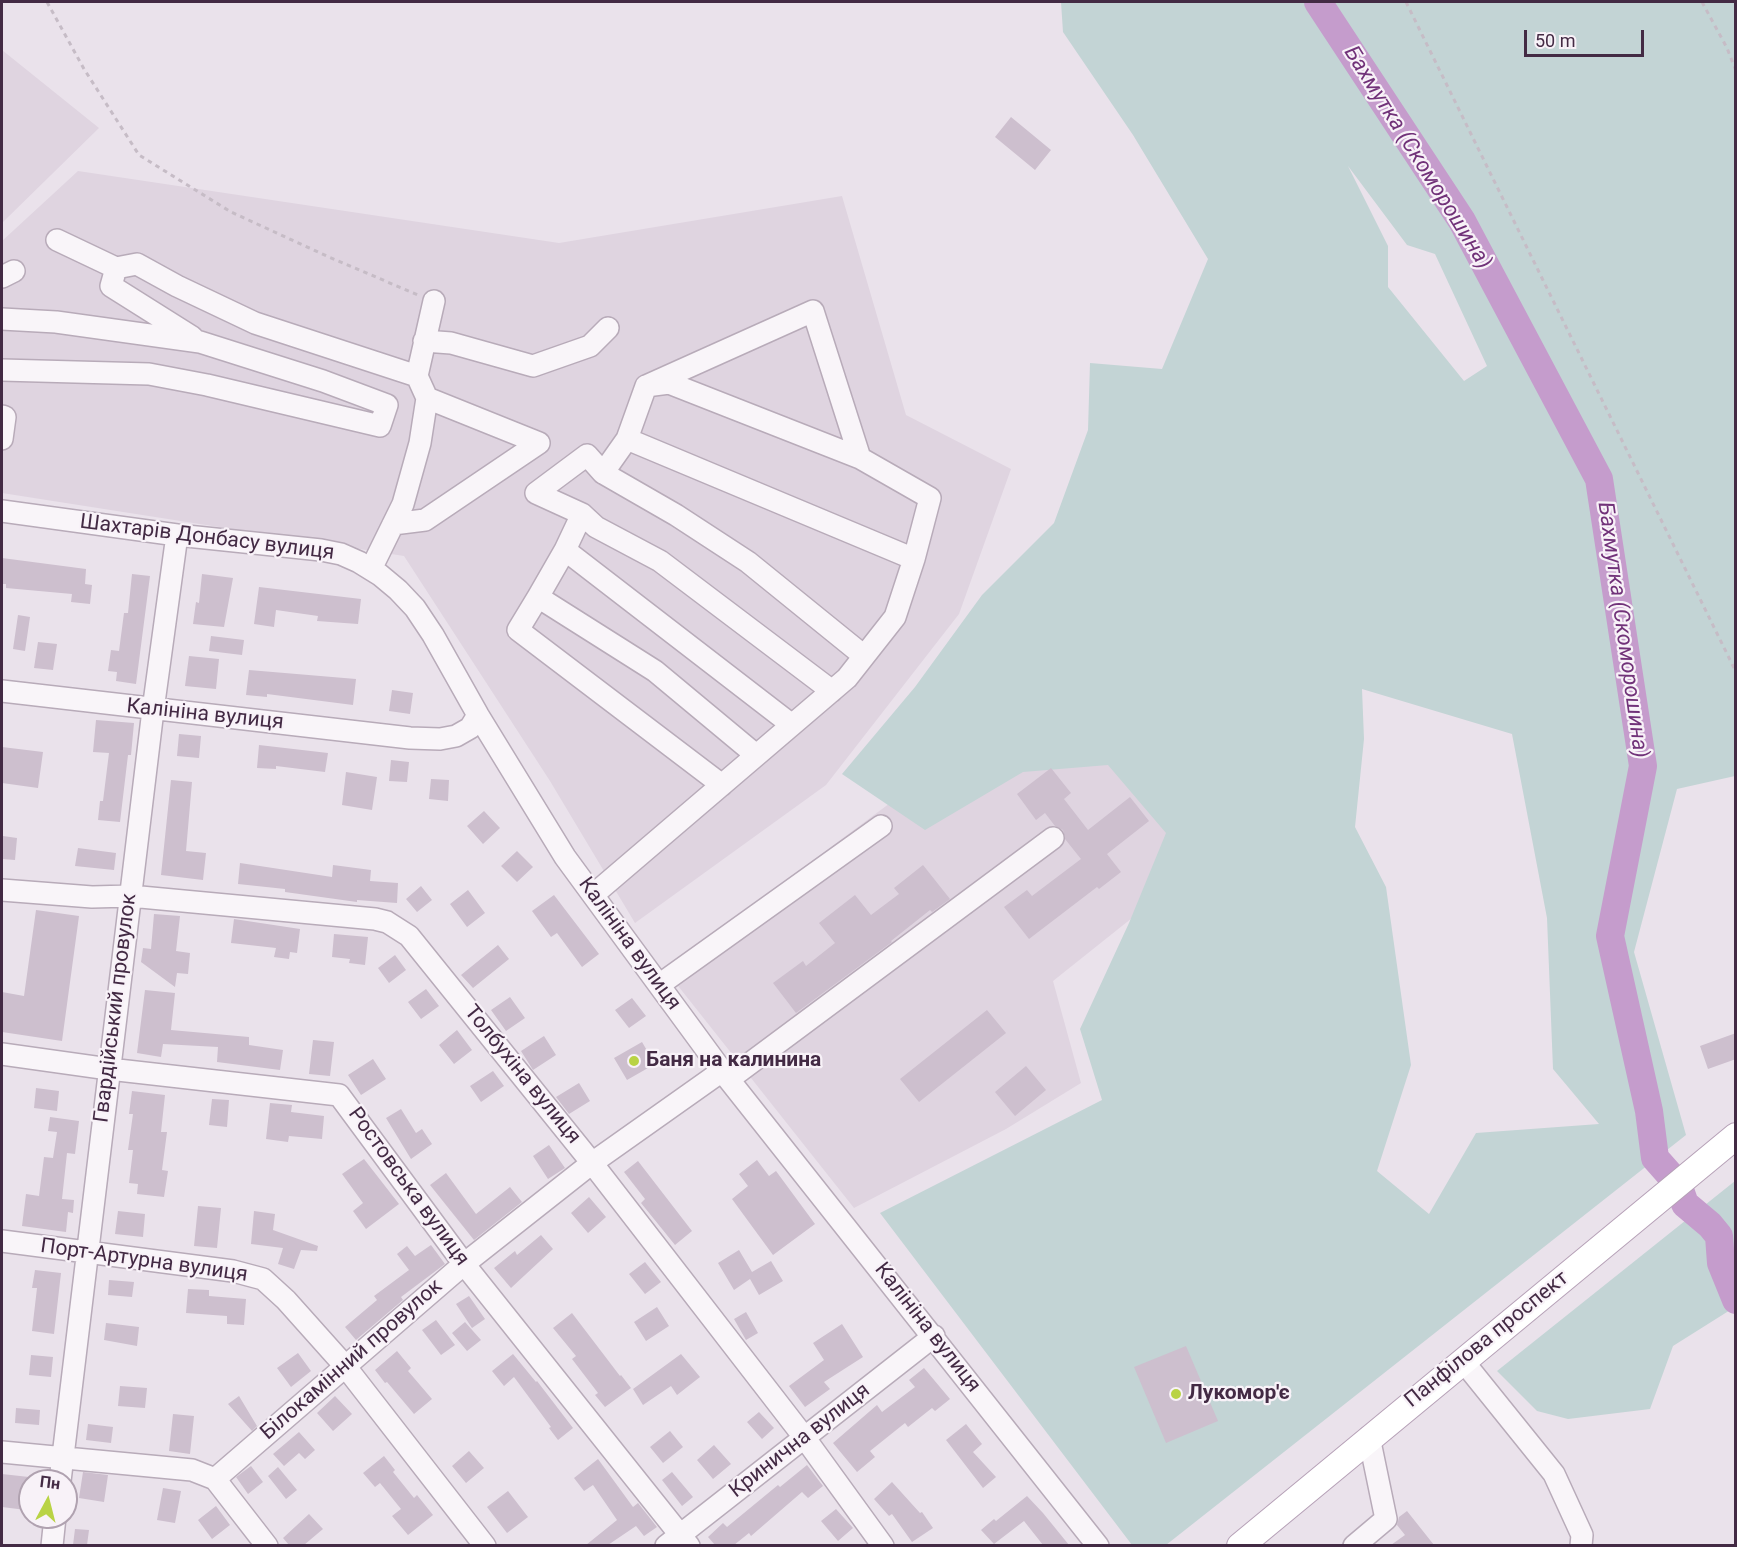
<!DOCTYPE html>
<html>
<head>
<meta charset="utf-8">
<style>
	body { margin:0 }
	#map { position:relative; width:1737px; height:1547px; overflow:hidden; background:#eae2eb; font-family:Roboto,sans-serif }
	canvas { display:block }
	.frame { position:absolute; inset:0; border:3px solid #432a44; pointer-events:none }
	.north { position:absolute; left:18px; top:1469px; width:60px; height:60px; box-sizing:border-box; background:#f8f2f8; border:2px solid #b0a2b0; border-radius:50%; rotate:7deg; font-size:16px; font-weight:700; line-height:24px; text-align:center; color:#432a44 }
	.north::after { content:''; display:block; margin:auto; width:21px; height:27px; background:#b9d345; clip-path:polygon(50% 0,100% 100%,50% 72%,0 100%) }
	.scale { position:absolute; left:1524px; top:30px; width:120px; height:27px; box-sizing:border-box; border:3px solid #432a44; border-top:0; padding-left:8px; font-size:18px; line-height:21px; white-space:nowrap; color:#432a44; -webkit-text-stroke:4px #f8f2f8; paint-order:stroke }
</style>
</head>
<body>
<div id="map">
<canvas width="1737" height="1547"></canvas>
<div class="frame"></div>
<div class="north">Пн</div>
<div class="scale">50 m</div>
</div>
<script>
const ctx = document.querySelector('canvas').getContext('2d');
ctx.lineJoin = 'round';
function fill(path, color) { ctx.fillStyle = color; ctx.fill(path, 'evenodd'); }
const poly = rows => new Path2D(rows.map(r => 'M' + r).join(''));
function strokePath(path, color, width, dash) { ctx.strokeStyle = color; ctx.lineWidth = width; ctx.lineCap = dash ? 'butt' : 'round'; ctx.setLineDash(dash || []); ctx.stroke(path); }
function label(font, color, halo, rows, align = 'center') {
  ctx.font = font + ' Roboto,sans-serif'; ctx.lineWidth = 4.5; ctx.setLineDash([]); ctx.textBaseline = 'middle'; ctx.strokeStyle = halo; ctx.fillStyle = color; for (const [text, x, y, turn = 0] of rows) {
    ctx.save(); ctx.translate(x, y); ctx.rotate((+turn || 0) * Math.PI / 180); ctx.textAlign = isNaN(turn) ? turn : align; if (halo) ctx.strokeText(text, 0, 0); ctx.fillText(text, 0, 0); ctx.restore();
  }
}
const built = poly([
	[2,50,99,128,2,223],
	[78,171,559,243,842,196,906,415,1011,469,959,614,826,785,635,923,550,781,404,556,2,493,2,241],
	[1052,683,1196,867,1053,981,1081,1083,1006,1129,854,1208,671,977,673,964]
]);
const green = poly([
	[1061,2,1735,2,1735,776,1677,789,1634,952,1686,1135,1166,1545,1132,1545,880,1213,1102,1100,1080,1029,1129,923,1166,833,1108,765,1023,772,925,830,842,774,915,687,982,595,1054,523,1088,430,1090,363,1162,369,1208,259,1133,135,1063,32],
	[1348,166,1407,245,1435,254,1487,366,1464,381,1388,287,1388,246],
	[1362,689,1512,734,1547,918,1553,1069,1599,1124,1476,1133,1429,1214,1377,1171,1411,1065,1386,887,1355,827,1364,739],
	[1735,1181,1735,1307,1673,1346,1650,1409,1568,1419,1537,1411,1497,1371]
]);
const river = poly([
	[1318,2,1462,221,1599,479,1643,766,1610,936,1649,1111,1655,1158,1678,1184,1685,1204,1710,1225,1719,1236,1721,1263,1736,1300]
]);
const building = poly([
	[1011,117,1051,150,1035,170,995,137],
	[2,558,86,569,85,584,92,585,90,604,71,602,72,594,6,588,6,584,2,584],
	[132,574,150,576,136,684,116,681,117,672,108,671,111,650,119,651,124,613,128,613],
	[202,574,233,578,224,627,193,624,196,602,199,603],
	[259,587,361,599,358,624,317,621,318,616,276,610,274,627,254,624],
	[18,615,30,617,25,651,13,649],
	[211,636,244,640,242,655,209,651],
	[38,642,57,644,53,670,34,668],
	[189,656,219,659,216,689,185,686],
	[249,670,356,679,353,705,267,694,267,697,246,695],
	[392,690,413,693,410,714,389,711],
	[96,720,134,723,131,755,128,755,120,822,98,820,100,801,103,801,109,753,93,752],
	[179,734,201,736,199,758,177,756],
	[259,745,328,753,325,772,276,766,276,769,257,768],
	[2,747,43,752,38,788,2,783],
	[391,760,409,762,407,782,389,781],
	[1051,768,1071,793,1064,799,1088,830,1130,797,1149,821,1107,854,1121,872,1099,889,1097,887,1029,939,1004,907,1027,890,1032,896,1081,859,1065,839,1063,830,1055,826,1045,813,1036,820,1017,794],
	[346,772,377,777,372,810,342,805],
	[431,779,449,780,448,801,429,799],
	[171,780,192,782,186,851,206,853,203,880,161,875],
	[484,811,500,828,483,844,467,826],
	[3,836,17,838,15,860,2,859],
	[78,848,116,853,114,870,75,866],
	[517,851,533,867,517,882,501,866],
	[240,863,332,877,333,865,371,870,370,881,398,883,397,903,357,900,357,902,285,892,285,889,238,884],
	[923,865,950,899,932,912,930,910,891,941,892,942,796,1013,773,983,803,961,806,966,835,943,819,923,855,895,871,915,899,894,894,888],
	[421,886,432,900,417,912,406,899],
	[468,890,485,913,467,927,450,904],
	[554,895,599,954,582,967,557,933,551,937,532,911],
	[36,910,79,916,62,1041,2,1032,2,992,24,996],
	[154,914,180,916,176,951,190,953,188,974,177,973,175,987,141,962,143,948,151,949],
	[234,919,300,929,297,953,290,952,289,959,274,957,276,948,231,943],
	[334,934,368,937,365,965,349,963,350,959,332,957],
	[498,945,509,959,473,988,461,975],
	[395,955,406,970,389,983,378,968],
	[426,989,439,1006,421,1019,408,1002],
	[145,990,175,993,171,1030,249,1037,249,1045,283,1050,280,1070,217,1062,218,1047,163,1044,161,1057,137,1053],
	[510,997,525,1018,506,1031,491,1010],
	[632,998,646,1016,629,1028,615,1010],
	[987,1010,1006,1033,919,1102,900,1079],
	[457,1030,472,1050,454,1064,439,1045],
	[1736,1033,1736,1059,1708,1069,1700,1046],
	[544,1036,556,1055,533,1070,521,1051],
	[313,1040,334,1042,330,1076,309,1074],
	[642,1042,655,1064,627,1080,614,1058],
	[373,1059,386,1079,361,1095,348,1075],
	[1026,1066,1046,1090,1015,1116,995,1092],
	[493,1071,504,1086,481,1102,470,1086],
	[579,1083,590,1101,569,1114,556,1097],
	[36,1088,59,1091,57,1111,34,1108],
	[132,1091,165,1095,161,1132,167,1132,162,1170,168,1171,164,1197,137,1194,138,1184,129,1183,133,1150,128,1150,133,1114,129,1114],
	[212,1099,229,1100,227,1127,209,1125],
	[270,1103,292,1105,291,1112,324,1116,322,1139,289,1136,288,1142,266,1139],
	[401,1109,416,1133,422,1129,432,1144,411,1159,386,1118],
	[50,1117,79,1121,75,1154,67,1153,62,1199,74,1200,73,1213,68,1212,66,1232,22,1226,26,1194,39,1196,44,1157,53,1158,57,1132,48,1131],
	[549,1145,565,1168,548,1179,533,1156],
	[364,1159,399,1204,366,1229,353,1211,363,1203,342,1174],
	[757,1160,769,1176,776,1171,815,1224,773,1255,732,1199,748,1186,739,1174],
	[638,1161,692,1231,675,1245,641,1203,645,1199,624,1172],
	[446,1173,476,1214,510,1187,522,1202,474,1240,430,1185],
	[589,1197,606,1217,588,1233,571,1213],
	[198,1206,221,1208,217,1248,194,1246],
	[118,1211,145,1214,143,1237,115,1234],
	[254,1211,275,1214,273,1230,318,1246,317,1251,301,1250,294,1269,278,1264,283,1248,251,1244],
	[541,1235,553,1249,511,1288,494,1268,515,1251,517,1255],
	[431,1245,445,1264,401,1297,403,1300,356,1340,345,1327,377,1300,374,1296,409,1270,397,1254,407,1246,415,1256],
	[739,1250,752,1272,771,1261,783,1281,759,1295,750,1279,734,1290,718,1263],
	[645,1262,661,1282,645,1294,629,1274],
	[35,1270,61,1273,54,1334,32,1331,37,1288,32,1288],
	[109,1280,134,1282,132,1297,108,1295],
	[188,1289,209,1290,209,1296,246,1299,244,1325,227,1324,227,1316,186,1313],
	[469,1296,485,1319,472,1328,456,1304],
	[657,1307,669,1326,646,1341,634,1322],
	[746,1312,758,1333,746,1340,734,1319],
	[572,1313,620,1376,621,1375,631,1388,605,1407,595,1395,598,1393,572,1359,576,1356,553,1328],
	[436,1320,455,1345,441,1355,422,1330],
	[465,1322,481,1340,467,1351,452,1333],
	[106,1323,139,1327,137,1346,104,1340],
	[842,1324,863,1357,824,1382,830,1389,805,1407,789,1386,824,1360,813,1343],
	[1186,1346,1218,1421,1166,1443,1134,1367],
	[397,1351,411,1368,408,1371,432,1399,414,1414,387,1382,385,1383,375,1370],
	[298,1353,311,1371,291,1387,277,1368],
	[513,1354,536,1382,537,1381,573,1428,558,1440,549,1428,551,1427,514,1377,504,1386,492,1371],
	[681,1354,700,1377,677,1395,671,1386,643,1405,633,1389],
	[31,1355,53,1357,51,1377,29,1375],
	[924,1368,950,1399,935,1411,932,1408,908,1427,905,1423,870,1451,875,1457,857,1472,833,1443,877,1405,882,1412,915,1387,909,1380],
	[120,1386,147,1388,145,1408,118,1406],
	[239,1396,257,1426,252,1431,228,1404],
	[335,1396,352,1414,333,1431,317,1413],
	[16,1408,40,1410,39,1425,15,1423],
	[759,1412,774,1428,762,1439,747,1422],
	[173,1414,194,1416,190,1454,169,1451],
	[88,1424,113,1427,111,1443,86,1440],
	[966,1424,982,1444,973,1452,996,1477,983,1488,946,1440],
	[670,1431,683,1447,663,1463,650,1447],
	[299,1432,315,1450,305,1459,299,1453,284,1466,273,1454],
	[714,1445,731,1464,713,1479,697,1460],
	[469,1451,484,1468,466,1483,452,1466],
	[384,1456,395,1470,393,1472,414,1498,417,1495,433,1515,408,1535,392,1516,401,1509,380,1483,375,1487,363,1473],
	[598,1459,633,1507,638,1503,657,1527,644,1536,636,1526,608,1545,586,1545,617,1520,593,1485,584,1491,574,1478],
	[807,1465,823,1486,808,1498,802,1492,751,1536,749,1533,734,1545,715,1545,708,1537,723,1523,727,1527,778,1485,780,1487],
	[251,1466,263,1482,248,1494,236,1477],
	[278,1467,297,1490,286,1499,268,1476],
	[83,1472,108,1475,104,1502,79,1498],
	[672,1472,693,1497,682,1506,662,1480],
	[2,1474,29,1477,26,1510,2,1507],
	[892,1482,920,1513,922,1512,933,1528,912,1542,892,1514,889,1516,874,1499],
	[163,1488,181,1491,175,1523,157,1520],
	[508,1491,528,1517,507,1533,487,1507],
	[1027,1496,1043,1513,1069,1545,1043,1545,1024,1521,994,1544,981,1530,994,1519,996,1521],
	[216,1506,230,1525,212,1539,198,1520],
	[836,1509,853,1528,838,1541,821,1521],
	[1407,1511,1434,1545,1391,1545,1405,1535,1397,1525,1399,1517],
	[309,1514,323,1529,304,1545,289,1545,283,1538],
	[75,1529,89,1530,87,1545,73,1545]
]);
const path = poly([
	[47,2,84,69,139,155,231,212,329,257,418,295],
	[1406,2,1736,672],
	[1702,2,1727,48,1736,71]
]);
const minor = poly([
	[57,240,116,268,111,286,192,337],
	[116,268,137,264,177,286,255,323,417,376,434,301],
	[2,277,14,271],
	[2,319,56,322,200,342,323,381,387,405,380,426,207,385,149,374,2,370],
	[424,341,451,343,533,366,590,346,608,328],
	[659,384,646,386,627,439,914,559],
	[427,398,539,443],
	[2,416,5,417,2,439],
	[627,439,603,473,676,515,748,562,864,656],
	[2,511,177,535,321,550,341,554,359,562,380,575,398,590,415,608,433,635,478,715,565,857,722,1071,1098,1546],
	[582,514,536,493,587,455,603,473],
	[393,524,425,520,539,443],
	[565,550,538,597,655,671,756,755],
	[371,569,403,504,420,443,427,398,417,376],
	[538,597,518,630,722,785],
	[2,691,410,738,440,739,456,736,470,728,478,715],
	[792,725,565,550,582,514,596,527,660,561,832,691],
	[2,890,92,897,130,896,375,919,387,922,409,936,592,1163,804,1437,883,1546],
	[593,895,847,678,895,617,914,559,930,498,860,458,669,383,646,386,813,311,860,458],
	[659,985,881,826],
	[2,1054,109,1069,339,1095,464,1264,689,1546],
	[729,1079,1053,838],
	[2,1241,233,1271,263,1279,286,1300,345,1366,485,1546],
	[1463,1361,1554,1474,1582,1535,1581,1546],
	[2,1452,192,1470,215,1479,267,1546],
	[215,1479,464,1264,592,1163,722,1071],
	[60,1481,153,710,177,535],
	[52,1546,55,1517],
	[666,1546,934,1336],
	[1354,1546,1386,1519,1369,1437]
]);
const major = poly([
	[1240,1546,1736,1136]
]);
const markers = [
	[634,1061,6,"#b9d345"],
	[1176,1394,6,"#b9d345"]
];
const streetNames = [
	["Шахтарів Донбасу вулиця",207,538,7],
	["Калініна вулиця",205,715,6],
	["Калініна вулиця",629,944,54],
	["Гвардійський провулок",116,1008,-83],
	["Толбухіна вулиця",522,1075,51],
	["Ростовська вулиця",408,1187,54],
	["Порт-Артурна вулиця",144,1261,8],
	["Калініна вулиця",927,1328,52],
	["Панфілова проспект",1487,1340,-39],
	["Білокамінний провулок",352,1360,-41],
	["Кринична вулиця",800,1441,-38]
];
const poiNames = [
	["Баня на калинина",646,1061],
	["Лукомор'є",1188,1394]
];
const waterNames = [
	["Бахмутка (Скоморошина)",1417,158,58],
	["Бахмутка (Скоморошина)",1622,630,82]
];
fill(built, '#dfd4e0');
fill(green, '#c3d4d5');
strokePath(river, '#c59ccc', 28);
fill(building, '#cdbfce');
strokePath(minor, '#b8abb9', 24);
strokePath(major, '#b6a1b7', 28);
strokePath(path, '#c6bcc6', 3, [4.5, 4.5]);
strokePath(minor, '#f9f5f9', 21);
strokePath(major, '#fff', 26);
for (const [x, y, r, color] of markers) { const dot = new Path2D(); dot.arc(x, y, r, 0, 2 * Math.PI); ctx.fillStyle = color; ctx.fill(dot); strokePath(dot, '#f8f2f8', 2); }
label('21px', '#432a44', '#f8f2f8', streetNames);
label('bold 21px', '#432a44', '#f8f2f8', poiNames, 'left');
label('italic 22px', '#713279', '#f8f2f8', waterNames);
</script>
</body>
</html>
